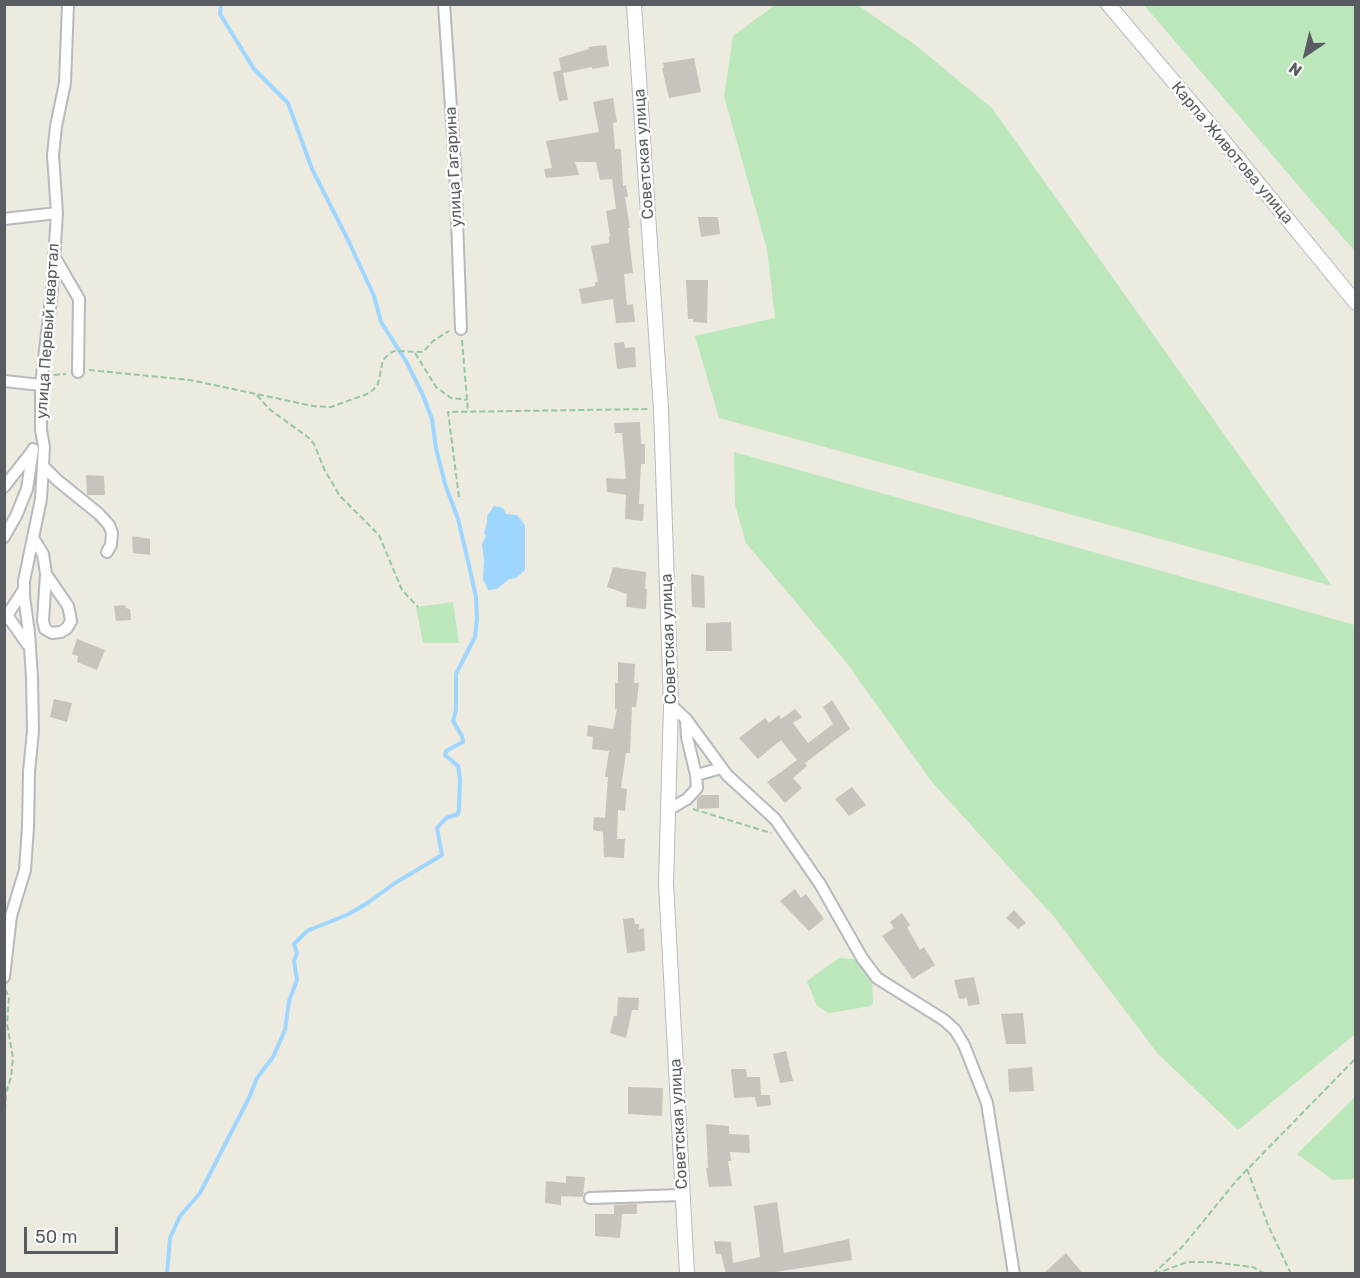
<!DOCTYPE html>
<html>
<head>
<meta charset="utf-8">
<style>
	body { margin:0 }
	#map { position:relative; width:1360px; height:1278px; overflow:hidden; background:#edeae0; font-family:Rubik,sans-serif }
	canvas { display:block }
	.frame { position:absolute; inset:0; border:6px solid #595d62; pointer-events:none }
	.north { position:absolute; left:1276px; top:24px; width:60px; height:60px; -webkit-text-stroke:4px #fff; paint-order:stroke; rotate:215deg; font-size:16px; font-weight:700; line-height:24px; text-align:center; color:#595d62 }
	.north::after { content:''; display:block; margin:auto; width:21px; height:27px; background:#595d62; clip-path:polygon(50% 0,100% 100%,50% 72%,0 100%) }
	.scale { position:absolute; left:24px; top:1227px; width:94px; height:27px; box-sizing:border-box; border:3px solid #595d62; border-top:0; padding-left:8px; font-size:18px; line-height:21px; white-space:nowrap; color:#595d62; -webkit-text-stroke:4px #fff; paint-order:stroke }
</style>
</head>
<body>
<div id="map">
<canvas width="1360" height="1278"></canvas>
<div class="frame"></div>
<div class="north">N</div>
<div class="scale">50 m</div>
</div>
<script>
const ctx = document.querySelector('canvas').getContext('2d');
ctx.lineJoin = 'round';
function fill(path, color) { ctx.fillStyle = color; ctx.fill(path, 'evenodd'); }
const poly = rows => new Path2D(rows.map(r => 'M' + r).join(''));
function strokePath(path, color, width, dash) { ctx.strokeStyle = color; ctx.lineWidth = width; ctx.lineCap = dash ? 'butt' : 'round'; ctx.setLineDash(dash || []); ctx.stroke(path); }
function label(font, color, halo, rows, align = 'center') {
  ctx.font = font + ' Rubik,sans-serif'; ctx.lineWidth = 5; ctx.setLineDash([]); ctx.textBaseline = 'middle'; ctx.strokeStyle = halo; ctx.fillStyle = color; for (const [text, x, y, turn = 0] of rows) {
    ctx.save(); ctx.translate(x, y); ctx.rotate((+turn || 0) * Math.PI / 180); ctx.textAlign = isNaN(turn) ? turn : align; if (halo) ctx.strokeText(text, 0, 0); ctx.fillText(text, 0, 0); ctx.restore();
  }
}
const green = poly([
	[854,4,859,6,914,44,992,108,1332,586,719,418,695,336,775,318,767,249,724,96,733,36,775,5],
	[1144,5,1355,5,1355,251,1337,231],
	[734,452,1355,625,1355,1034,1238,1130,1158,1054,1055,918,932,782,846,662,746,543,735,505],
	[453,602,459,643,423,643,416,607],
	[839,958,854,959,864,968,872,983,873,1002,871,1006,829,1013,817,1006,807,981],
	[1355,1097,1355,1179,1333,1180,1297,1154]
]);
const water = poly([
	[494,506,503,508,506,514,517,515,525,525,525,570,516,578,509,579,497,589,488,590,483,579,484,560,482,544,486,536,484,533,487,522,487,516]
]);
const stream = poly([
	[167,1274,170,1238,180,1216,200,1193,249,1098,257,1078,273,1057,285,1030,289,1001,297,980,294,961,297,953,294,944,307,931,349,914,369,902,395,883,442,855,437,828,446,818,458,814,459,809,460,779,458,766,445,755,446,751,463,742,462,736,453,721,456,710,456,674,475,637,477,619,476,597,468,561,458,519,445,484,436,448,432,419,422,393,406,361,381,322,374,296,348,240,312,169,288,103,254,69,220,14,221,4]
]);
const building = poly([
	[606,45,609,66,592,69,592,67,563,73,568,100,559,101,553,72,561,70,559,58,589,49,588,47],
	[694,58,701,92,669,98,662,68,664,68,663,63],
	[613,98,617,122,613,123,615,149,621,149,623,186,626,185,628,197,625,197,630,228,628,228,633,273,624,274,627,305,633,304,635,322,616,323,613,299,582,304,579,289,595,286,595,282,598,282,591,246,609,243,609,237,610,236,606,211,616,209,612,179,600,180,596,162,575,162,579,175,546,178,544,169,552,168,546,141,599,132,593,102],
	[698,217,718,217,720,234,701,237],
	[686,280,708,280,707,323,693,322,693,319,688,319],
	[624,342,625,348,635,347,636,367,617,369,614,343],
	[640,422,641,444,645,444,645,464,641,464,639,504,644,504,643,521,625,519,626,495,607,492,606,478,626,479,622,433,615,433,614,423],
	[86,475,104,476,105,495,87,495],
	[132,536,150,539,150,555,133,553],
	[613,567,646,572,645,589,647,589,646,609,626,607,627,594,607,587],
	[691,574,704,576,705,608,692,607],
	[125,605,126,608,130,609,131,620,116,621,114,606],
	[731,622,732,651,706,651,706,623],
	[77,639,105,650,97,670,77,662,78,656,72,654],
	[618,662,635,664,634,683,639,683,636,707,632,707,630,753,626,753,621,788,627,789,625,811,618,810,617,839,625,839,624,858,604,857,603,832,593,830,594,817,605,818,608,777,605,777,609,751,592,749,593,737,587,736,588,725,613,729,617,709,615,709,615,683,618,683],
	[54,699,72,703,67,722,50,717],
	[832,700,850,729,805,763,807,766,793,778,802,788,785,803,767,782,797,760,781,740,758,759,739,738,765,718,769,723,779,715,781,719,795,709,802,717,793,723,808,743,833,724,823,707],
	[852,787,866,805,849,816,835,799],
	[701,795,719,795,719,808,697,809,697,799],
	[795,889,801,898,806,894,824,919,809,931,780,901],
	[1014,910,1026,923,1018,929,1006,918],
	[902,913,910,925,907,927,920,950,924,947,935,965,913,979,882,936,894,928,890,922],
	[634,918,635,924,639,924,639,929,644,928,645,951,627,953,623,919],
	[974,977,980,1004,968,1006,967,998,959,999,954,980],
	[618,997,639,998,638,1010,632,1010,626,1038,610,1033,614,1016,617,1016],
	[1023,1013,1026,1044,1006,1044,1001,1014],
	[786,1051,793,1081,780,1083,773,1054],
	[1032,1067,1034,1091,1009,1092,1008,1069],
	[731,1069,746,1069,747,1077,760,1077,761,1095,770,1095,771,1105,757,1107,755,1097,734,1098],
	[628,1087,663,1088,662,1116,628,1114],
	[706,1124,729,1126,729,1134,749,1135,750,1153,730,1152,731,1161,728,1161,732,1186,709,1187,706,1168,708,1168],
	[566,1176,585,1177,583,1197,561,1196,561,1205,545,1203,546,1181,566,1183],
	[777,1202,784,1253,849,1239,852,1260,763,1274,726,1274,721,1254,716,1254,714,1241,731,1242,733,1263,760,1257,754,1206],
	[637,1204,637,1214,622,1214,620,1238,595,1236,595,1214,614,1214,614,1205],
	[1066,1253,1083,1274,1043,1274]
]);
const path = poly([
	[462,340,468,411],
	[415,353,436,387,451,398,467,400],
	[89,370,190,380,313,406,331,407,367,394,373,390,378,384,383,360,388,355,394,351,423,352,433,341,449,331],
	[54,375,66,374],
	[257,395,269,409,309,438,314,444,325,471,333,484,339,495,379,535,402,590,418,607],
	[459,497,448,412,650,409],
	[693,809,771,833],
	[4,1128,6,1093,11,1077,13,1058,7,1024,9,997,5,989],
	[1247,1169,1268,1225,1291,1274],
	[1153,1274,1183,1246,1237,1180,1356,1058],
	[1155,1274,1187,1262,1212,1262,1253,1267,1265,1274]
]);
const street = poly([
	[444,4,455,166,461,329],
	[4,219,57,213],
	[54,256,79,299,78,372],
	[4,381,41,385],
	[43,466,57,480,99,514,109,525,112,533,111,545,107,552],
	[4,487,33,450],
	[4,537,16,516,27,489,33,449],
	[33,538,43,554,46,574,43,621,45,629,52,633,61,632,67,628,71,621,70,615,68,606,46,574],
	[4,611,28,645],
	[5,619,24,589],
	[671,705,686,719,727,775,775,819,820,884,862,958,877,978,944,1020,955,1030,964,1045,987,1103,1014,1274],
	[696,775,722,768],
	[668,810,687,799,697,788,696,775,687,737,686,719],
	[4,977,11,916,25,870,28,827,29,772,33,731,32,678,29,633,24,596,24,581,41,499,44,447,41,430,41,385,52,290,57,213,53,155,56,126,65,83,68,4],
	[590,1198,682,1195]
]);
const secondary = poly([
	[634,4,661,409,671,705,666,883,687,1274],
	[1108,4,1217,133,1356,303]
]);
const streetNames = [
	["Карпа Животова улица",1232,153,50],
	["Советская улица",644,154,-94],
	["улица Гагарина",454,167,-93],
	["улица Первый квартал",48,331,-86],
	["Советская улица",669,639,-92],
	["Советская улица",679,1124,-93]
];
fill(green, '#bbe7ba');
fill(water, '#9ed6ff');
strokePath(stream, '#9ed6ff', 4);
fill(building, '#c8c4bd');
strokePath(street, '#b6b9be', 14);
strokePath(secondary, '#b6bac0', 16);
strokePath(path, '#93c8a2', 2, [6, 3]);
strokePath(street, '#fff', 10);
strokePath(secondary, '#fff', 14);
label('16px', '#595d62', '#fff', streetNames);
</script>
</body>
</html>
